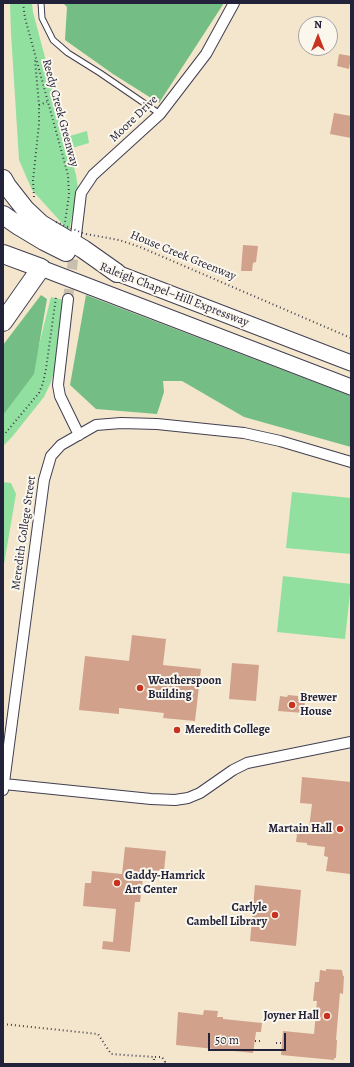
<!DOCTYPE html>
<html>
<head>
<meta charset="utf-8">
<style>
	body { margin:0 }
	#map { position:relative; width:354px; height:1067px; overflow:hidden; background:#f3e6cc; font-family:Alegreya,serif }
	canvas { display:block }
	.frame { position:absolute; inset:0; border:4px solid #22223b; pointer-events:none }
	.north { position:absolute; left:298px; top:16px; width:40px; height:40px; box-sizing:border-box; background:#fbf7ec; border:1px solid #a4a2a5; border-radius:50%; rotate:0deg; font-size:11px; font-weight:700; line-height:16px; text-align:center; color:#22223b }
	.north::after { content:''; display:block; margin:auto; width:14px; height:18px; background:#c8321e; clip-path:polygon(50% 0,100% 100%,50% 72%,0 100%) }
	.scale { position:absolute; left:208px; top:1033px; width:78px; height:18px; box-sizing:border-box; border:2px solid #22223b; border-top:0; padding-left:5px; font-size:12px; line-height:14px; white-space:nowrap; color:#22223b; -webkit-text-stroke:3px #fbf7ec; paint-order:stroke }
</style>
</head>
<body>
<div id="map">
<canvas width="354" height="1067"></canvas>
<div class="frame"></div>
<div class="north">N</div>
<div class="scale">50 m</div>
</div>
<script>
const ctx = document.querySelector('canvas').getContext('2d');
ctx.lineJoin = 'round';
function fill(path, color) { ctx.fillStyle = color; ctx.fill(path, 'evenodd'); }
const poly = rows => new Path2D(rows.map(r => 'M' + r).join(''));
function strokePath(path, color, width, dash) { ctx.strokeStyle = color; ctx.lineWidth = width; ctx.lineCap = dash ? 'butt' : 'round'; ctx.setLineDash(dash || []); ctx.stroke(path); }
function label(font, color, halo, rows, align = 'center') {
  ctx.font = font + ' Alegreya,serif'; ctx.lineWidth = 4; ctx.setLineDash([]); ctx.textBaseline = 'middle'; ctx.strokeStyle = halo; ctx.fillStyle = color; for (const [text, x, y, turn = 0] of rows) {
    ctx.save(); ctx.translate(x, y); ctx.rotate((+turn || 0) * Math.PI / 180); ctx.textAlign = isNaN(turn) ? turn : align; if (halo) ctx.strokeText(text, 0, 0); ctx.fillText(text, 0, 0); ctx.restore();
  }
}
const green = poly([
	[10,3,32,3,33,12,66,137,87,131,89,143,69,149,76,175,78,188,76,209,74,208,69,231,32,190,19,160,11,33],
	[51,297,64,300,56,365,51,382,44,397,12,437,3,446,3,390,34,365],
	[3,482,11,483,16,494,3,570],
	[292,492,351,498,351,554,286,548],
	[283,576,351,584,345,639,277,632]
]);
const forest = poly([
	[63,3,224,3,159,103,113,74,65,40,67,7],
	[41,295,47,299,34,374,3,415,3,345],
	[86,295,351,396,351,447,244,417,182,381,163,381,164,392,157,414,96,409,70,385]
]);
const building = poly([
	[339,54,351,56,349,69,337,66],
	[334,113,351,116,351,138,330,134],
	[243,245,258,246,256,262,253,263,252,271,241,271],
	[132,635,166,639,163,665,201,669,195,721,163,718,164,713,119,708,119,714,79,710,85,656,129,661],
	[232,663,259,665,256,701,229,699],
	[288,695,298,696,298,699,305,700,304,713,278,711,280,696,287,697],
	[302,777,351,782,350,874,326,871,328,857,324,856,325,847,307,845,307,843,296,842,298,826,309,828,312,804,300,803],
	[125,847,166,851,164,871,144,870,140,902,135,902,130,952,102,949,103,941,113,942,116,909,83,906,85,883,91,883,92,871,122,874],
	[255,885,301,890,296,946,250,941],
	[326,969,342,970,343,976,344,976,343,994,340,993,336,1040,337,1040,336,1058,334,1058,334,1060,281,1055,283,1031,314,1034,317,1001,313,1001,315,982,319,982,320,970,326,971],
	[204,1010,218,1011,217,1017,223,1017,223,1019,262,1023,261,1032,256,1032,253,1053,176,1045,178,1012,203,1015]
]);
const streetTunnel = poly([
	[68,299,75,245]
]);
const path = poly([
	[23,3,25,18,68,175,69,195,65,222],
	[39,105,47,102],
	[34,197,33,180,39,124,39,105,35,60],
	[86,234,119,240,140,247,351,338],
	[3,436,39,393,43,383,46,369,56,297],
	[3,1024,98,1034,111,1054,154,1057],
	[255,1041,260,1041],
	[276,1043,282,1043],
	[154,1064,154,1057,162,1057,165,1062,163,1064]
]);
const lane = poly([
	[41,3,42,18,53,40,68,53,100,73,160,114]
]);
const street = poly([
	[76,235,81,193,93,175,160,114,206,54,234,3],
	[68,299,58,385,60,396,79,435],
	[4,784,151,799,175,800,188,798,200,793,233,770,247,763,351,742],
	[3,790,44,480,51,456,61,445,96,425,121,423,157,424,244,433,280,441,351,462]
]);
const primary = poly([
	[41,268,351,387],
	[117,273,351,363]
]);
const highway = poly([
	[3,179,7,186,25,209,41,224,83,249,117,273],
	[3,215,19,226,44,241,66,252],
	[3,254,41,268,3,322]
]);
const pathBridge = poly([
	[56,222,85,234]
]);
const markers = [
	[140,688,4,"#c8321e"],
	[292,705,4,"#c8321e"],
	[177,730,4,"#c8321e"],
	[340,829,4,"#c8321e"],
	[117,883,4,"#c8321e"],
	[275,915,4,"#c8321e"],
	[327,1016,4,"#c8321e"]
];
const streetNames = [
	["Reedy Creek Greenway",60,113,75],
	["Moore Drive",134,119,-44],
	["House Creek Greenway",183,256,22],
	["Raleigh Chapel–Hill Expressway",174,295,21],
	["Meredith College Street",24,533,-82]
];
const poiNames = [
	["Weatherspoon",148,681],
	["Building",148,695],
	["Brewer",300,698],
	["House",300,712],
	["Meredith College",185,730],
	["Martain Hall",332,829,"right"],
	["Gaddy-Hamrick",125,876],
	["Art Center",125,890],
	["Carlyle",267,908,"right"],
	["Cambell Library",267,922,"right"],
	["Joyner Hall",319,1016,"right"]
];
fill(green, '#91e09f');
fill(forest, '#74be86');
fill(building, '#d1a18c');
strokePath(streetTunnel, '#c9bfaf', 10, [10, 5]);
strokePath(lane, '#413f51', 7);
strokePath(street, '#413f51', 12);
strokePath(primary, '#413f51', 17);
strokePath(highway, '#413f51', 20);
strokePath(path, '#413f51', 2, [1, 3]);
strokePath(lane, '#fff', 5);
strokePath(street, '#fff', 10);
strokePath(primary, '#fff', 15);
strokePath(highway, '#fff', 18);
strokePath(pathBridge, '#413f51', 2, [1, 3]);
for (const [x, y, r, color] of markers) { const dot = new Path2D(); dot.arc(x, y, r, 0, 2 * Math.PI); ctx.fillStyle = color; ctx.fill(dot); strokePath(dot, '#fbf7ec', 1.5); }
label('12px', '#22223b', '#fbf7ec', streetNames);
label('bold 12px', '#22223b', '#fbf7ec', poiNames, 'left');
</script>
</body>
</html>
